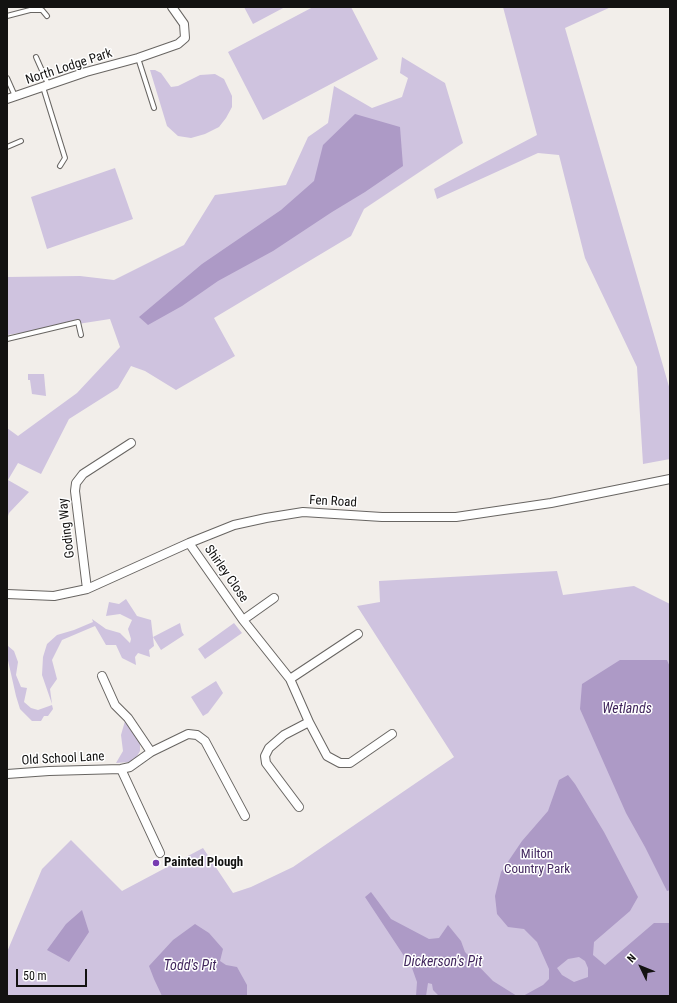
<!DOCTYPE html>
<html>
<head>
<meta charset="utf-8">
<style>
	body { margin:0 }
	#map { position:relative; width:677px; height:1003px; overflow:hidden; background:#f2eeea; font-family:"Roboto Condensed",sans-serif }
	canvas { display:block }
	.frame { position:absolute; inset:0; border:8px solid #131211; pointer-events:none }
	.north { position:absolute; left:621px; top:947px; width:40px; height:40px; -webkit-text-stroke:3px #fff; paint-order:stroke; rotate:313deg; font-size:11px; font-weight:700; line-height:16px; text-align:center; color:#131211 }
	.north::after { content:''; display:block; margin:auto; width:14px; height:18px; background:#131211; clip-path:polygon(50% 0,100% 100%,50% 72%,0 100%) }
	.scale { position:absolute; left:16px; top:969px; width:71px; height:18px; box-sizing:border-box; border:2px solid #131211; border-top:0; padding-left:5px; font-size:12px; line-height:14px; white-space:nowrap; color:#131211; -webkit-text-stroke:3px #fff; paint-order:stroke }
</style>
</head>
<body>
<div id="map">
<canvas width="677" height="1003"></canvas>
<div class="frame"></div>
<div class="north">N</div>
<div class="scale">50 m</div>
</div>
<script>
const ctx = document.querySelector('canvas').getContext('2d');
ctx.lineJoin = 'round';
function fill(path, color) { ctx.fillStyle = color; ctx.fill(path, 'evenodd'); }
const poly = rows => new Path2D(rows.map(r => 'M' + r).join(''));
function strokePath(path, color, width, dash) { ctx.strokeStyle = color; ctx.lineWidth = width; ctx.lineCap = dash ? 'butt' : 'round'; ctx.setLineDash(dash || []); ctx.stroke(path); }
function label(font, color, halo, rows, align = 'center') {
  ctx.font = font + ' "Roboto Condensed",sans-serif'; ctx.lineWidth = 3; ctx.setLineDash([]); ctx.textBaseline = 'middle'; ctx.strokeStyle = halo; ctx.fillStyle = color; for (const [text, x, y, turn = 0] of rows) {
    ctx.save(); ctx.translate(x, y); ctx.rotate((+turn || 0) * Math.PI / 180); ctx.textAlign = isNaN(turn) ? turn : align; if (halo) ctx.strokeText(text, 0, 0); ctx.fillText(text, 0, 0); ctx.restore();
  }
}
const green = poly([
	[244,7,285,7,253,24],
	[313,7,351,7,378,59,263,120,228,52],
	[503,7,611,7,565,28,670,390,670,459,643,464,637,367,585,258,559,155,538,153,437,199,434,189,537,135],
	[402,57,445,83,463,143,364,209,351,236,214,318,235,356,176,390,145,371,131,366,118,388,69,419,41,474,18,463,8,480,29,492,9,513,7,519,7,428,18,436,77,393,120,347,110,319,7,335,7,277,80,276,114,280,184,245,215,195,286,185,308,137,328,123,334,86,372,108,402,97,408,78,400,73],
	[150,70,155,70,161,73,171,87,178,86,200,75,215,74,224,79,232,96,232,107,226,118,219,127,205,134,191,138,178,136,167,126],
	[115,168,133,219,47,249,31,197],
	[28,374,44,374,46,396,32,394,30,380,28,380],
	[557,571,563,595,634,586,670,604,670,996,7,996,7,952,42,869,71,840,122,891,203,848,233,893,251,887,293,867,454,757,357,606,380,602,379,581],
	[126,599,137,616,151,620,154,646,149,650,150,657,138,653,135,657,136,665,122,658,116,645,106,645,95,626,62,640,52,660,57,679,50,689,52,704,42,675,43,657,47,644,57,635,74,630,93,622,92,619,106,629,120,633,130,643,131,639,128,629,132,620,120,614,106,616,109,602,119,604],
	[180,623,182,632,184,635,161,650,153,637],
	[234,623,242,633,205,659,198,649],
	[8,646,14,651,18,662,16,675,21,687,27,688,24,702,31,708,38,710,52,705,53,709,48,716,44,716,41,721,32,721,20,709,16,696,7,656],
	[216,681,223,693,208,713,203,716,191,697],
	[125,721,140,742,140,751,137,756,130,762,116,763,123,751,121,735]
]);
const water = poly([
	[355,114,400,127,403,166,365,192,332,212,273,251,218,281,182,306,148,325,139,317,202,264,281,210,314,181,323,145],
	[620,660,667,660,670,667,670,890,667,891,645,847,626,813,580,709,582,684],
	[568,775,575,784,604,832,638,897,630,911,594,942,593,955,605,965,654,923,670,923,670,996,523,996,543,985,549,979,549,969,537,942,524,929,508,927,497,914,495,896,501,872,522,841,548,811,559,780],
	[579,957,585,961,588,968,588,977,574,982,562,975,557,968,568,959],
	[371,892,391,919,429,939,439,938,448,925,461,941,465,952,493,981,517,996,439,996,433,990,432,984,428,983,426,996,416,996,417,982,412,968,365,897],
	[82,910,89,932,69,962,47,950,66,924],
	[195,924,209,933,223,949,220,961,226,965,237,967,247,985,247,996,162,996,154,979,149,966,173,940]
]);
const service = poly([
	[7,16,30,10,42,10,47,16],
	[36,57,48,84],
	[138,58,154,108],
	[7,78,15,96],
	[43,87,65,158,60,166],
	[7,147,21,141],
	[7,339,78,322,81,335]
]);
const minor = poly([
	[7,99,86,72,138,58,178,44,185,38,184,24,172,7],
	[189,543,243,620,290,679,309,722],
	[87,589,75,491,76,483,83,474,131,443],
	[7,594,54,596,87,589,189,543,234,525,266,518,303,512,382,517,456,517,551,503,670,479],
	[243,620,274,598],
	[102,676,115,705,128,718,151,752],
	[290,679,358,634],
	[121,769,160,853],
	[7,774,49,771,121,769,130,767,151,752,188,734,197,735,205,741,245,816],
	[299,807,266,763,265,756,269,748,284,735,309,722,327,756,340,763,350,763,392,734]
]);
const markers = [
	[156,863,4,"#783cb1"]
];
const streetNames = [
	["North Lodge Park",69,67,-18],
	["Fen Road",333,502,3],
	["Goding Way",67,528,-97],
	["Shirley Close",226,574,55],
	["Old School Lane",63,759,-3]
];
const parkNames = [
	["Milton",537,855],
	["Country Park",537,870]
];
const poiNames = [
	["Painted Plough",164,863]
];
const waterNames = [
	["Wetlands",627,709],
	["Dickerson's Pit",443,962],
	["Todd's Pit",190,966]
];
fill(green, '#cfc3df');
fill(water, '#ad9ac6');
strokePath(service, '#686562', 6);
strokePath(minor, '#686562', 10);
strokePath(service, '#fff', 4);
strokePath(minor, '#fff', 8);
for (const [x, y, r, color] of markers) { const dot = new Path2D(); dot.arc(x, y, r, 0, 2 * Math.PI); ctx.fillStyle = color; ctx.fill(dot); strokePath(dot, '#fff', 1.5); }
label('13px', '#131211', '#fff', streetNames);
label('13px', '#452a61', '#fff', parkNames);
label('bold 13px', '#131211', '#fff', poiNames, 'left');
label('italic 14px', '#40255c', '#fff', waterNames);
</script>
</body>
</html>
